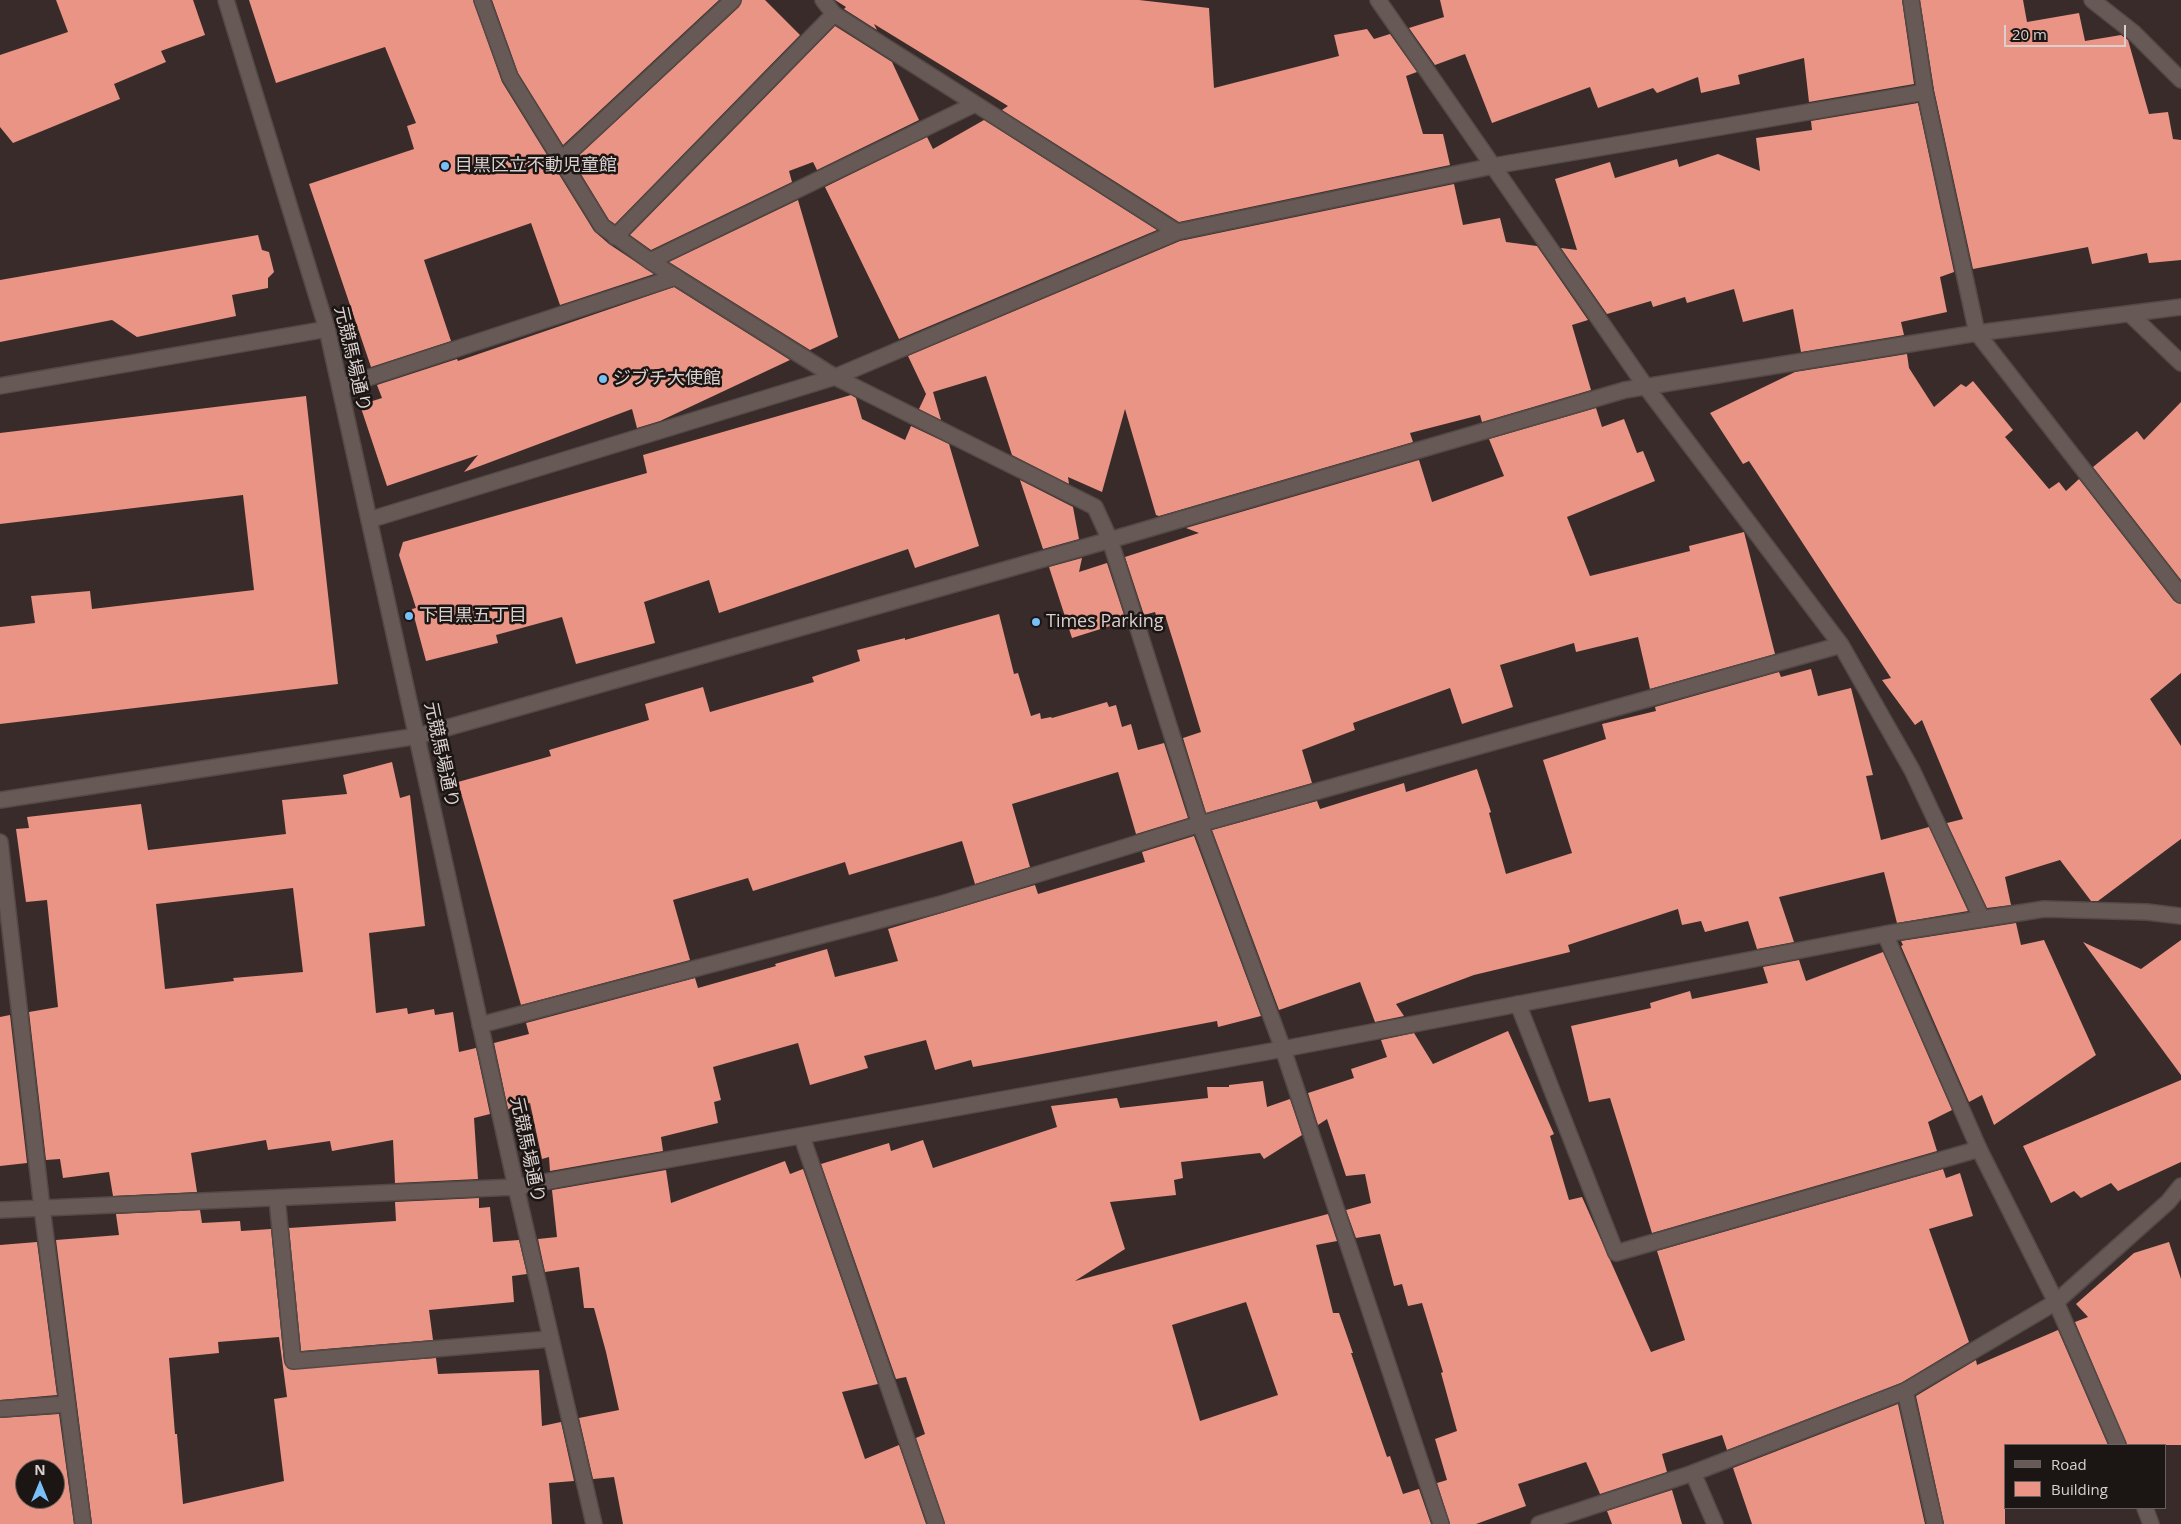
<!DOCTYPE html>
<html>
<head>
<meta charset="utf-8">
<style>
	body { margin:0 }
	#map { position:relative; width:2181px; height:1524px; overflow:hidden; background:#382b29; font-family:"Open Sans",sans-serif }
	canvas { display:block }
	.legend { position:absolute; left:2004px; top:1444px; width:162px; height:65px; box-sizing:border-box; background:#1b1514; border:1px solid #67605f; margin:0; padding:6px 9px; list-style:none; font-size:15px; color:#d9d0cf }
	.legend li { display:flex; align-items:center; gap:10px; height:25px }
	.legend b { width:25px; border:1px solid #67605f }
	.north { position:absolute; left:15px; top:1459px; width:50px; height:50px; box-sizing:border-box; background:#1b1514; border:1px solid #67605f; border-radius:50%; rotate:0deg; font-size:14px; font-weight:700; line-height:20px; text-align:center; color:#d9d0cf }
	.north::after { content:''; display:block; margin:auto; width:18px; height:22px; background:#79bff8; clip-path:polygon(50% 0,100% 100%,50% 72%,0 100%) }
	.scale { position:absolute; left:2004px; top:25px; width:122px; height:22px; box-sizing:border-box; border:2px solid #d9d0cf; border-top:0; padding-left:6px; font-size:15px; line-height:18px; white-space:nowrap; color:#d9d0cf; -webkit-text-stroke:4px #1b1514; paint-order:stroke }
</style>
</head>
<body>
<div id="map">
<canvas width="2181" height="1524"></canvas>
<ul class="legend">
<li><b style="height:6px;background:#675956"></b>Road</li>
<li><b style="height:14px;background:#e99484"></b>Building</li>
</ul>
<div class="north">N</div>
<div class="scale">20 m</div>
</div>
<script>
const ctx = document.querySelector('canvas').getContext('2d');
ctx.lineJoin = 'round';
function fill(path, color) { ctx.fillStyle = color; ctx.fill(path, 'evenodd'); }
const poly = rows => new Path2D(rows.map(r => 'M' + r).join(''));
function strokePath(path, color, width, dash) { ctx.strokeStyle = color; ctx.lineWidth = width; ctx.lineCap = dash ? 'butt' : 'round'; ctx.setLineDash(dash || []); ctx.stroke(path); }
function label(font, color, halo, rows, align = 'center') {
  ctx.font = font + ' "Open Sans","Noto Sans JP",sans-serif'; ctx.lineWidth = 5; ctx.setLineDash([]); ctx.textBaseline = 'middle'; ctx.strokeStyle = halo; ctx.fillStyle = color; for (const [text, x, y, turn = 0] of rows) {
    ctx.save(); ctx.translate(x, y); ctx.rotate((+turn || 0) * Math.PI / 180); ctx.textAlign = isNaN(turn) ? turn : align; if (halo) ctx.strokeText(text, 0, 0); ctx.fillText(text, 0, 0); ctx.restore();
  }
}
const building = poly([
	[56,0,193,0,205,35,161,51,166,62,114,84,120,99,13,143,0,127,0,55,68,32],
	[249,0,473,0,502,82,594,231,609,244,654,274,560,305,531,223,424,260,451,341,371,367,309,184,414,149,407,126,416,123,385,47,276,83],
	[492,0,719,0,563,145,518,73],
	[742,0,765,0,800,35,615,224,609,220,573,161,739,7],
	[835,0,1139,0,1209,8,1214,88,1339,56,1334,35,1367,29,1374,39,1390,34,1417,72,1406,76,1423,134,1443,134,1450,165,1179,222,1002,110,1008,106,874,24,877,30,844,9,846,7],
	[1440,0,1902,0,1914,84,1809,102,1804,58,1738,75,1740,84,1701,93,1698,77,1657,93,1653,88,1598,108,1590,87,1492,123,1465,54,1435,65,1409,28,1444,17],
	[1920,0,2023,0,2027,22,2079,13,2085,41,2121,35,2128,40,2149,114,2168,112,2173,139,2181,140,2181,260,2149,263,2147,253,2092,264,2088,247,1973,269,1934,90],
	[835,26,892,62,919,120,817,170,813,162,789,171,792,182,651,250,630,235],
	[1918,103,1954,272,1940,277,1947,312,1901,322,1904,335,1801,352,1793,309,1743,322,1734,289,1687,303,1685,297,1653,307,1651,301,1607,314,1561,248,1577,250,1555,179,1610,162,1615,178,1677,159,1679,167,1718,154,1760,171,1756,138,1812,130,1811,121],
	[984,120,1157,230,899,339,825,187,927,137,933,149],
	[1454,184,1463,225,1500,218,1506,242,1537,246,1588,320,1572,325,1591,390,1482,422,1480,415,1410,433,1413,442,1159,516,1156,515,1125,409,1102,492,1068,477,1069,484,1012,455,986,376,933,392,941,420,919,409,926,394,908,356,1180,241],
	[798,200,838,337,810,350,669,262],
	[258,235,262,250,269,252,274,272,268,278,268,288,232,295,236,316,137,337,112,320,0,342,0,280],
	[674,287,790,360,660,421,637,428,632,409,464,472,478,455,387,486,360,405,382,398,377,385,457,359,458,361],
	[1907,354,1909,368,1934,407,1961,384,1966,387,1973,381,2013,430,2005,437,2049,489,2059,482,2066,491,2079,479,2174,601,2181,604,2181,673,2150,699,2181,746,2181,839,2098,901,2091,901,2060,860,2005,877,2011,905,1987,908,1947,823,1963,819,1922,720,1915,725,1882,680,1891,678,1749,461,1743,464,1710,413,1795,372],
	[851,395,856,398,862,419,905,440,911,426,949,444,979,546,915,568,908,549,719,613,709,580,644,602,655,643,576,664,562,617,496,635,498,643,426,661,412,609,416,608,399,555,403,542,647,473,643,455],
	[306,396,338,684,0,724,0,627,35,623,31,596,90,591,92,609,254,590,243,495,0,524,0,433],
	[2181,402,2181,580,2093,467,2137,431,2144,440],
	[1596,408,1602,427,1624,419,1637,453,1643,451,1655,481,1567,517,1590,576,1690,551,1689,546,1744,532,1775,654,1650,689,1638,637,1576,652,1574,643,1500,665,1513,707,1462,724,1450,688,1353,723,1355,730,1302,750,1312,783,1206,813,1183,738,1201,732,1181,666,1165,615,1157,618,1155,612,1144,615,1125,557,1199,533,1186,528,1419,460,1432,502,1504,476,1489,439],
	[1020,480,1073,507,1079,539,1043,549],
	[1082,558,1079,572,1107,563,1126,621,1072,638,1049,567],
	[999,614,1014,674,1018,673,1031,716,1040,713,1041,719,1051,717,1052,718,1107,702,1109,707,1116,705,1122,727,1131,724,1138,750,1164,743,1188,818,1136,834,1118,772,1012,804,1030,867,975,884,962,841,849,875,845,862,753,891,748,878,673,900,690,960,521,1005,458,782,551,756,549,750,649,720,645,704,703,687,710,712,814,682,812,677,860,661,857,650,905,638,905,640],
	[1811,669,1818,696,1851,688,1873,775,1866,776,1881,840,1929,827,1968,911,1897,923,1884,872,1779,897,1794,942,1757,949,1748,921,1705,932,1701,921,1682,925,1678,909,1568,945,1570,952,1474,975,1396,1004,1404,1016,1375,1022,1360,982,1279,1010,1212,830,1317,801,1320,809,1404,783,1406,792,1477,769,1491,812,1489,813,1506,874,1572,853,1543,760,1606,739,1602,724,1656,711,1655,707,1779,672,1781,677],
	[392,762,400,798,410,795,425,926,369,933,376,1013,407,1008,408,1014,434,1009,435,1015,453,1012,459,1052,476,1048,490,1114,474,1118,478,1179,395,1183,393,1140,332,1151,330,1141,268,1150,266,1140,191,1153,197,1192,113,1196,109,1172,63,1178,60,1159,46,1160,29,1012,58,1007,47,900,26,902,16,829,29,828,27,817,141,804,148,850,286,834,282,800,347,794,343,775],
	[293,888,303,972,233,978,234,981,165,989,156,904],
	[1194,836,1261,1016,1218,1027,1217,1021,973,1067,971,1060,935,1070,926,1040,864,1056,868,1068,810,1085,798,1043,713,1067,721,1100,714,1102,718,1123,661,1137,663,1151,550,1171,549,1157,542,1159,530,1103,508,1109,494,1043,529,1034,526,1023,695,978,698,988,776,966,775,964,827,949,835,977,898,961,888,929,1035,885,1038,894,1145,862,1142,852],
	[2016,923,2021,945,2044,940,2096,1055,1994,1125,1982,1095,1969,1102,1901,946,1903,945,1901,941],
	[2181,940,2181,1075,2083,942,2141,969],
	[1883,952,1952,1110,1928,1122,1937,1151,1652,1233,1610,1098,1589,1102,1571,1026,1651,1008,1650,1003,1690,991,1692,999,1768,983,1763,967,1799,960,1806,981],
	[10,1015,27,1163,0,1166,0,1017],
	[1508,1031,1554,1134,1550,1136,1569,1200,1582,1197,1651,1352,1685,1340,1657,1251,1943,1169,1946,1178,1960,1173,1973,1216,1929,1229,1969,1342,1901,1383,1727,1450,1722,1435,1662,1454,1667,1472,1600,1494,1586,1462,1518,1484,1526,1506,1476,1524,1450,1524,1437,1483,1447,1480,1435,1439,1457,1431,1441,1373,1443,1372,1422,1303,1408,1306,1402,1284,1394,1286,1380,1234,1356,1238,1346,1210,1371,1203,1365,1174,1346,1176,1327,1119,1318,1125,1308,1093,1354,1078,1351,1069,1387,1057,1381,1040,1414,1033,1433,1064],
	[2181,1080,2181,1162,2118,1191,2111,1183,2081,1198,2074,1191,2051,1203,2023,1146],
	[1263,1081,1267,1107,1290,1099,1302,1135,1264,1159,1260,1153,1181,1162,1183,1178,1174,1180,1176,1195,1110,1202,1125,1249,1075,1281,1328,1214,1337,1241,1316,1245,1333,1313,1339,1313,1353,1353,1351,1353,1387,1457,1390,1456,1403,1494,1419,1489,1431,1524,945,1524,916,1438,925,1434,906,1377,896,1379,821,1164,889,1143,891,1151,923,1140,933,1168,1057,1127,1051,1106,1117,1098,1120,1108,1208,1098,1207,1087,1229,1087,1229,1085],
	[1246,1302,1278,1395,1200,1421,1172,1325],
	[785,1161,790,1174,803,1169,878,1384,842,1392,865,1459,899,1445,926,1524,623,1524,614,1477,593,1479,579,1418,619,1410,606,1352,594,1308,584,1308,579,1267,545,1272,538,1239,557,1237,552,1190,666,1170,671,1203],
	[479,1198,479,1208,490,1207,493,1242,519,1240,527,1274,512,1276,514,1302,429,1310,433,1340,301,1351,289,1228,396,1221,395,1202],
	[200,1210,202,1223,240,1221,241,1231,271,1229,284,1362,289,1369,436,1358,438,1374,539,1370,542,1426,561,1422,574,1481,549,1483,552,1524,92,1524,56,1240,119,1235,116,1214],
	[279,1337,287,1397,274,1399,284,1481,183,1504,177,1434,175,1434,169,1358,219,1353,218,1342],
	[37,1242,57,1395,0,1400,0,1245],
	[2169,1242,2181,1279,2181,1445,2127,1445,2075,1322,2088,1317,2076,1304,2134,1253],
	[2058,1330,2108,1445,2005,1445,2005,1524,1944,1524,1916,1396,1976,1360,1977,1365],
	[1898,1404,1925,1524,1752,1524,1733,1468],
	[59,1414,74,1524,0,1524,0,1418],
	[25,1469,55,1469,55,1499,25,1499],
	[1672,1490,1682,1524,1612,1524,1607,1511]
]);
const lane = poly([
	[2092,0,2134,33,2181,80],
	[561,160,733,0],
	[615,237,834,14],
	[2131,315,2181,363],
	[340,387,676,277],
	[1518,1004,1616,1253,1979,1149],
	[277,1198,293,1361,550,1339],
	[2056,1302,2168,1202,2181,1186],
	[1905,1391,1935,1524],
	[0,1409,67,1404],
	[1693,1473,1715,1524]
]);
const street = poly([
	[482,0,510,77,602,226,650,261,835,377,1095,507,1110,540,1200,824,1283,1049,1441,1524],
	[823,0,834,14,1177,232,1493,166,1925,92],
	[1378,0,1646,387,1841,645,1912,770,1982,919],
	[1911,0,1925,92,1977,333,2181,595],
	[650,261,975,104],
	[0,386,327,329],
	[369,520,835,377,1177,232],
	[0,800,418,736,1110,540,1625,390,1977,333,2181,307],
	[0,842,42,1208,83,1524],
	[1885,934,1979,1149,2056,1302,2118,1445],
	[480,1025,941,904,1200,824,1841,645],
	[802,1137,936,1524],
	[2145,1508,2151,1524],
	[1539,1524,1693,1473,1905,1391,2056,1302]
]);
const secondary = poly([
	[226,0,327,329,516,1187,594,1524],
	[0,1210,516,1187,1283,1049,1885,934,2044,909,2147,912,2181,916]
]);
const markers = [
	[445,166,5,"#79bff8"],
	[603,379,5,"#79bff8"],
	[409,616,5,"#79bff8"],
	[1036,622,5,"#79bff8"]
];
const poiNames = [
	["目黒区立不動児童館",455,166],
	["ジブチ大使館",613,379],
	["下目黒五丁目",419,616],
	["Times Parking",1046,622]
];
const streetNames = [
	["元競馬場通り",352,359,77],
	["元競馬場通り",441,755,78],
	["元競馬場通り",527,1150,78]
];
fill(building, '#e99484');
strokePath(lane, '#534946', 18);
strokePath(street, '#534946', 18);
strokePath(secondary, '#534946', 18);
strokePath(lane, '#675956', 15);
strokePath(street, '#675956', 15);
strokePath(secondary, '#675956', 15);
for (const [x, y, r, color] of markers) { const dot = new Path2D(); dot.arc(x, y, r, 0, 2 * Math.PI); ctx.fillStyle = color; ctx.fill(dot); strokePath(dot, '#1b1514', 2); }
label('18px', '#d9d0cf', '#1b1514', poiNames, 'left');
label('18px', '#d9d0cf', '#1b1514', streetNames);
</script>
</body>
</html>
